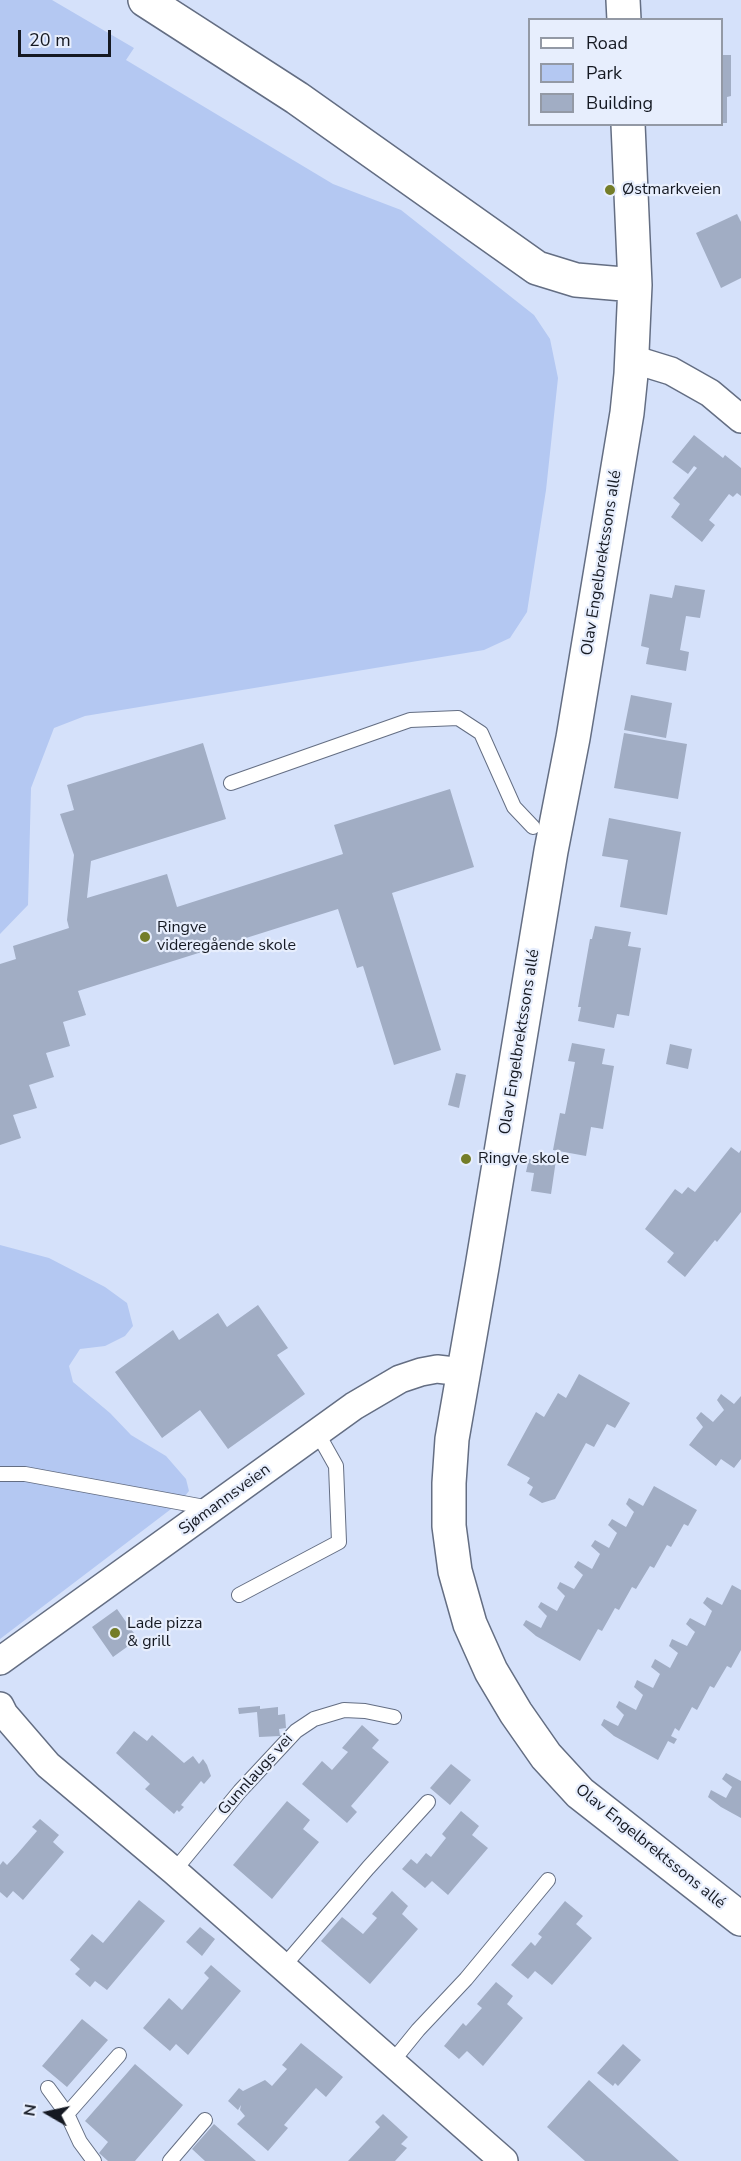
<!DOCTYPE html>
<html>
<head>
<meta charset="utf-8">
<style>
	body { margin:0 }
	#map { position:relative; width:741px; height:2161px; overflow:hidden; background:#d5e1fa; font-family:"Nunito Sans",sans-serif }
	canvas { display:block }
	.legend { position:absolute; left:528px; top:18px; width:195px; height:108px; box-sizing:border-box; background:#e7eefd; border:2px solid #9399a5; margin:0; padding:8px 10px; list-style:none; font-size:18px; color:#151922 }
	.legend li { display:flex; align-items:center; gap:12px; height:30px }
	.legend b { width:30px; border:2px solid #9399a5 }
	.north { position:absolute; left:18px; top:2083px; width:60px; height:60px; -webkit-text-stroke:4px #e7eefd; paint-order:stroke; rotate:279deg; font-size:16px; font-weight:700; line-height:24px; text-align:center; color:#151922 }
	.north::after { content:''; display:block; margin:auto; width:21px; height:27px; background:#151922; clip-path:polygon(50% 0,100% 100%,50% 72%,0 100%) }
	.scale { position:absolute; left:18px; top:30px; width:93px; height:27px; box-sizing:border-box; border:3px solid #151922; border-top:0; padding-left:8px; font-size:18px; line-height:21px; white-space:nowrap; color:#151922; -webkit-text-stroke:4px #e7eefd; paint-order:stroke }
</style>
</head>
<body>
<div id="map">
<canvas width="741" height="2161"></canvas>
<ul class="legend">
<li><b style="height:8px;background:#fff"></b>Road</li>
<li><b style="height:16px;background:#b4c8f2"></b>Park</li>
<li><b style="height:16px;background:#a1adc4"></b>Building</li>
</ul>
<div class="north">N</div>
<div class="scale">20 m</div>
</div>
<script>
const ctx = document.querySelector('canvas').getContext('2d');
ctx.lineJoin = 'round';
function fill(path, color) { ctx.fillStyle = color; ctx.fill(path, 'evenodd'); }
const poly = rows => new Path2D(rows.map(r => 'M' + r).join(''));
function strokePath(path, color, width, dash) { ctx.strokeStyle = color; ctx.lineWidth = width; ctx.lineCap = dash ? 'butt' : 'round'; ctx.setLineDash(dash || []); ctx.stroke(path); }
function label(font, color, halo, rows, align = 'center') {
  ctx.font = font + ' "Nunito Sans",sans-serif'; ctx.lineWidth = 4.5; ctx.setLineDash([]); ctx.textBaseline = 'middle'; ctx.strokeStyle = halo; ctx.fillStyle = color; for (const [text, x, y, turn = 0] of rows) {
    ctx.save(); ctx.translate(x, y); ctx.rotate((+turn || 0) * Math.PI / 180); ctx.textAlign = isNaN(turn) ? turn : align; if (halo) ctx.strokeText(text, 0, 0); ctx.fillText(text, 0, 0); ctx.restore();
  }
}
const green = poly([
	[0,0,52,0,134,48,126,60,333,184,401,210,534,315,550,339,558,378,546,490,527,612,510,638,484,650,85,716,54,728,31,788,28,905,0,934],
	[0,1245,49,1258,105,1287,127,1303,133,1326,125,1336,105,1346,80,1349,69,1366,73,1382,110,1413,131,1435,166,1456,186,1479,189,1491,179,1503,0,1639]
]);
const building = poly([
	[722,55,731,55,731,96,727,97,727,123,722,123],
	[737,214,741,222,741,278,721,288,696,233],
	[694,435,723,458,725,455,741,468,741,496,737,493,733,497,729,494,709,520,715,525,702,542,671,517,680,504,673,498,697,468,694,466,688,474,672,462],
	[675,585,705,590,700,618,686,616,680,650,689,652,686,671,646,664,649,648,641,646,650,594,672,598],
	[631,695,672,703,666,738,624,730],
	[624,733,687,744,678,799,614,788],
	[203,743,226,819,91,861,87,898,167,874,177,907,343,854,334,825,450,789,474,867,392,893,441,1050,394,1065,363,966,357,968,338,909,78,991,86,1015,63,1022,70,1046,46,1053,54,1077,29,1085,37,1108,13,1115,21,1138,0,1145,0,964,16,959,13,946,69,928,67,920,74,855,60,814,74,810,67,785],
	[609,818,681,832,667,915,620,907,628,860,602,856],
	[595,926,631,932,628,946,641,948,629,1016,617,1014,614,1028,578,1021,581,1007,578,1007,590,939,592,939],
	[572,1043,605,1049,602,1064,614,1066,603,1129,591,1127,586,1156,553,1150,560,1113,565,1114,575,1062,568,1061],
	[670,1044,692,1049,688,1069,666,1064],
	[456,1073,466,1075,459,1108,448,1105],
	[731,1147,739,1153,741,1150,741,1212,717,1242,715,1240,685,1277,667,1262,674,1253,645,1229,675,1189,682,1194,688,1187,695,1192],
	[536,1156,556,1160,551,1194,531,1191,534,1173,526,1172,529,1159,536,1161],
	[258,1305,288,1348,277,1355,305,1394,228,1449,200,1410,162,1438,115,1372,173,1330,179,1340,218,1313,227,1327],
	[579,1374,630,1403,615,1428,607,1424,594,1447,586,1443,555,1499,542,1503,529,1495,533,1487,527,1483,530,1478,507,1465,536,1412,544,1417,558,1393,566,1398],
	[721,1394,734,1404,741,1396,741,1459,734,1468,721,1459,716,1466,689,1445,703,1427,696,1418,701,1412,713,1422,724,1410,717,1400],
	[654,1486,697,1510,688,1526,684,1524,671,1547,667,1545,654,1568,650,1566,636,1589,632,1587,619,1610,615,1608,602,1631,598,1629,580,1661,536,1636,523,1625,526,1620,541,1628,547,1616,538,1607,541,1602,557,1611,565,1596,557,1588,560,1582,574,1589,583,1575,574,1567,578,1561,592,1569,600,1554,591,1546,595,1540,609,1548,617,1533,608,1525,612,1519,626,1527,634,1512,626,1504,629,1498,643,1506],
	[732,1585,741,1590,741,1650,731,1668,727,1666,714,1688,710,1686,697,1710,692,1707,679,1731,675,1728,671,1736,677,1739,674,1744,668,1741,658,1760,614,1736,601,1725,604,1719,618,1726,624,1715,616,1707,619,1701,636,1710,643,1695,634,1687,637,1680,653,1688,660,1674,651,1667,655,1659,670,1668,678,1653,669,1646,672,1639,687,1646,695,1632,686,1624,690,1618,705,1626,712,1611,703,1603,707,1597,722,1605],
	[117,1609,138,1639,113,1657,92,1627],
	[260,1706,260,1709,278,1707,278,1715,285,1714,286,1728,279,1729,280,1736,259,1737,257,1712,239,1714,238,1708],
	[362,1725,379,1740,372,1748,389,1762,351,1806,357,1812,347,1823,302,1784,322,1761,332,1770,348,1752,342,1748],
	[134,1731,147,1741,152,1735,184,1763,193,1756,199,1764,203,1759,207,1765,211,1776,204,1784,201,1781,181,1805,184,1807,179,1812,177,1810,174,1814,145,1789,150,1784,116,1753],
	[451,1764,471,1780,450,1805,430,1788],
	[726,1773,741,1781,741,1818,721,1807,708,1797,711,1790,726,1798,732,1787,722,1779],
	[287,1801,310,1820,303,1829,319,1842,272,1899,233,1865],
	[461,1811,479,1826,472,1835,488,1848,448,1895,432,1881,425,1888,402,1869,411,1859,417,1864,426,1853,431,1857,446,1838,442,1834],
	[40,1819,59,1835,53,1842,64,1852,23,1900,13,1891,7,1898,0,1892,0,1865,3,1861,7,1865,18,1853,37,1831,32,1827],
	[392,1891,408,1906,402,1914,418,1929,370,1984,321,1941,342,1917,363,1934,377,1918,372,1914],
	[139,1900,165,1921,107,1990,95,1981,90,1987,75,1974,80,1969,70,1960,92,1934,103,1943],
	[565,1901,583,1916,576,1924,592,1938,552,1985,535,1971,528,1979,511,1965,531,1942,535,1946,542,1937,538,1934],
	[200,1927,215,1939,202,1956,186,1942],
	[211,1965,241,1991,188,2055,176,2044,170,2051,143,2028,169,1998,182,2010,209,1978,204,1973],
	[496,1982,513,1996,507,2004,523,2018,483,2066,467,2051,459,2059,444,2046,463,2023,466,2026,482,2008,477,2004],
	[82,2019,108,2040,67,2087,42,2066],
	[301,2043,343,2077,326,2097,316,2088,284,2125,288,2128,268,2151,237,2124,245,2116,240,2110,241,2105,238,2110,228,2101,239,2088,243,2091,265,2080,272,2086,287,2069,282,2065],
	[623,2044,641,2060,618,2086,615,2083,613,2086,597,2073],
	[135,2064,183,2105,135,2161,108,2161,99,2153,108,2142,85,2121],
	[589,2080,679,2161,585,2161,547,2127],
	[383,2114,408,2137,401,2144,407,2148,395,2161,348,2161,380,2127,375,2122],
	[214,2124,256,2161,205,2161,192,2149]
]);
const service = poly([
	[231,783,410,720,458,718,481,733,514,807,533,827],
	[0,1474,25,1474,210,1508],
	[239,1595,339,1542,336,1466,318,1434],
	[174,1871,240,1791,296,1731,314,1719,344,1710,365,1711,394,1717],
	[283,1967,368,1868,428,1802],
	[392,2062,418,2030,466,1979,548,1880],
	[48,2088,67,2114],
	[94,2161,80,2142,67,2114,119,2055],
	[170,2161,205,2120]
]);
const minor = poly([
	[632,359,671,371,710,393,741,419],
	[0,1661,354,1406,400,1379,421,1372,437,1369,463,1372],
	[0,1706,4,1714,48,1765,174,1871,504,2161]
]);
const tertiary = poly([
	[145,0,297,98,537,268,576,280,635,285],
	[623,0,624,20],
	[628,124,635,285,631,374,627,413,573,738,551,851,482,1267,452,1439,449,1483,449,1526,455,1571,470,1624,491,1671,516,1713,546,1756,580,1793,741,1919]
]);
const markers = [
	[610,190,6,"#747d28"],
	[145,937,6,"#747d28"],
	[466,1159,6,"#747d28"],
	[115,1633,6,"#747d28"]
];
const poiNames = [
	["Østmarkveien",622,190],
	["Ringve",157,928],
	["videregående skole",157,946],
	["Ringve skole",478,1159],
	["Lade pizza",127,1624],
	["& grill",127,1642]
];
const streetNames = [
	["Olav Engelbrektssons allé",602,563,-81],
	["Olav Engelbrektssons allé",520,1042,-81],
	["Sjømannsveien",225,1500,-36],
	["Gunnlaugs vei",256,1775,-48],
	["Olav Engelbrektssons allé",650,1847,39]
];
fill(green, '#b4c8f2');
fill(building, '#a1adc4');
strokePath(service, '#646e83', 16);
strokePath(minor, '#646e83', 30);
strokePath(tertiary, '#646e83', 36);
strokePath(service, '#fff', 14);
strokePath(minor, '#fff', 27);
strokePath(tertiary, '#fff', 33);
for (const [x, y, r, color] of markers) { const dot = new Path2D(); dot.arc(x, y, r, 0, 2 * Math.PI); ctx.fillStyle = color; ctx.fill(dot); strokePath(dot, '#e7eefd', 2); }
label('16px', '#151922', '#e7eefd', poiNames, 'left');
label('16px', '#151922', '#e7eefd', streetNames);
</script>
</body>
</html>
